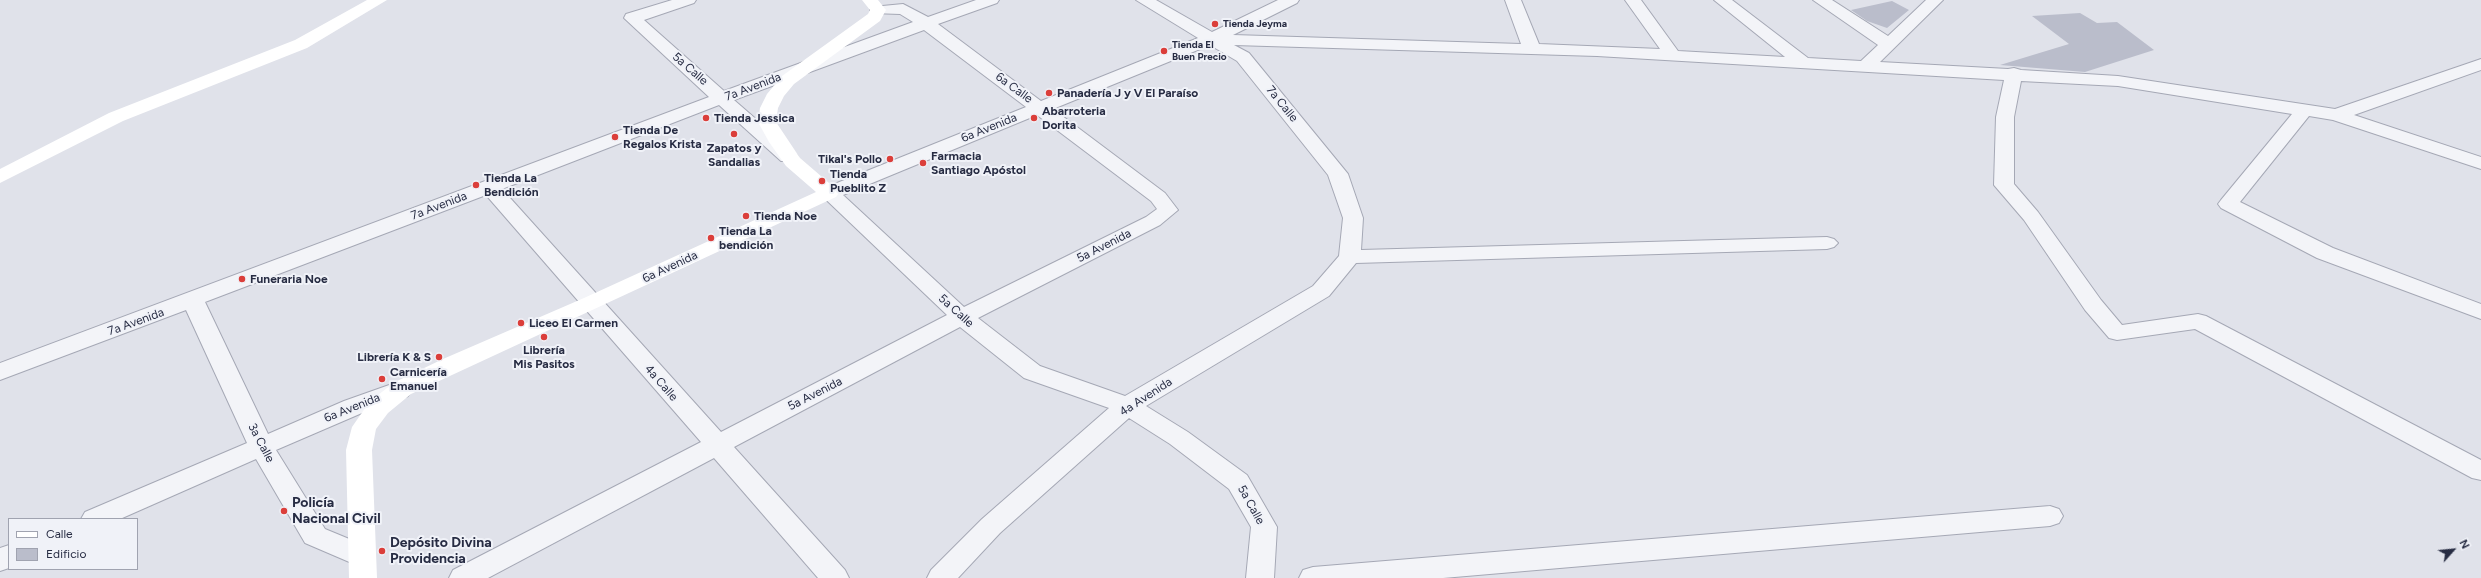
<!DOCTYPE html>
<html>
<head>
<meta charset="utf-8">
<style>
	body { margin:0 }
	#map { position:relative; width:2481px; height:578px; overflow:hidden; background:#e0e2ea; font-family:Figtree,sans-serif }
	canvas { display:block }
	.legend { position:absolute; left:8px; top:518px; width:130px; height:52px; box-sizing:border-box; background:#f0f2f8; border:1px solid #a0a3b0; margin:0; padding:5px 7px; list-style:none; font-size:12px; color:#272c43 }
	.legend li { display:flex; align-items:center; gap:8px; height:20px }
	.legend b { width:20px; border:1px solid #a0a3b0 }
	.north { position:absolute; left:2433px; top:530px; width:40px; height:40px; -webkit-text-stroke:3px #f0f2f8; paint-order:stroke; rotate:63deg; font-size:11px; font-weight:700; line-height:16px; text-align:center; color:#272c43 }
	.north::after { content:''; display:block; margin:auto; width:14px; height:18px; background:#272c43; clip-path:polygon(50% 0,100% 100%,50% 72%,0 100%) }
</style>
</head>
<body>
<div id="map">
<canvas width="2481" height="578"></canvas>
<ul class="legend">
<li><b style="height:5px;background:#fff"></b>Calle</li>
<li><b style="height:11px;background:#babdcb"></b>Edificio</li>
</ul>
<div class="north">N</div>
</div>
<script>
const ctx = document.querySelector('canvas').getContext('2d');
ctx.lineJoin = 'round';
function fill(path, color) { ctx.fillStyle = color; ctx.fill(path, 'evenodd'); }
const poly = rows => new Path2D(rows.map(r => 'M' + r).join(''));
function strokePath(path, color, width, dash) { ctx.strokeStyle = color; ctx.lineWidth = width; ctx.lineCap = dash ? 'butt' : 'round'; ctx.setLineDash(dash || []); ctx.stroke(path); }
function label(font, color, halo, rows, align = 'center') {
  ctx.font = font + ' Figtree,sans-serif'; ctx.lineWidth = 4; ctx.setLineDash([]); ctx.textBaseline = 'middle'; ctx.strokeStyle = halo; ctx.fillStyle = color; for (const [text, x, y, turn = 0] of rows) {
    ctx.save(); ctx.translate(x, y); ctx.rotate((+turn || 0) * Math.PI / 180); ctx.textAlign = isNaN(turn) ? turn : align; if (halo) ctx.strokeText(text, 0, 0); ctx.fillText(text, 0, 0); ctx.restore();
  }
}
const building = poly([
	[1892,1,1909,10,1887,28,1867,21,1851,10],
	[2080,13,2097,23,2117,22,2154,50,2085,72,2000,65,2069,44,2032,16]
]);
const street = poly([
	[672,0,696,0,694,3,644,20,724,91,913,22,900,14,872,13,870,10,872,7,903,4,928,17,976,0,999,0,997,3,938,24,1041,101,1198,38,1136,0,1156,0,1212,32,1278,0,1299,0,1297,3,1233,35,1521,44,1505,0,1521,0,1539,44,1660,49,1625,0,1641,0,1678,51,1785,57,1714,0,1732,0,1808,58,1861,61,1878,45,1813,0,1832,0,1888,36,1926,0,1943,0,1880,62,2008,69,2014,68,2021,70,2118,76,2335,109,2481,59,2481,70,2354,115,2481,157,2481,169,2333,120,2309,116,2240,202,2333,248,2481,304,2481,319,2317,258,2221,208,2218,204,2221,200,2292,114,2118,86,2021,81,2014,117,2014,184,2038,212,2101,300,2122,325,2198,314,2206,316,2481,460,2481,480,2472,478,2195,329,2117,340,2109,338,2085,310,2024,220,1994,185,1996,117,2004,80,1597,56,1234,45,1249,53,1348,174,1363,218,1361,250,1827,237,1834,239,1838,243,1834,247,1827,249,1356,263,1329,296,1146,406,1188,432,1247,475,1277,527,1274,578,1246,578,1251,527,1229,489,1170,444,1129,418,1000,533,958,578,927,578,931,570,982,519,1109,408,1024,378,960,327,734,447,845,570,849,578,818,578,714,458,488,578,449,578,453,570,701,442,486,195,205,302,268,434,344,401,392,384,400,382,408,384,412,390,408,396,362,413,276,450,325,529,371,548,375,556,371,564,361,567,305,543,256,459,120,519,81,519,85,512,247,443,186,310,0,380,0,363,709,97,624,18,626,14,672,0],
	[924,30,1026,107,822,189,819,193,947,315,721,432,502,189,719,105,781,161,795,161,798,157,795,153,734,100,924,30],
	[1210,45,1237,61,1328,175,1343,218,1339,256,1313,286,1125,396,1040,366,978,318,1160,225,1178,210,1165,193,1053,109,1210,45],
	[1037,115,1151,201,1157,209,1146,217,964,307,843,195,1037,115],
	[2050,506,2059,509,2063,516,2059,523,2050,526,1443,578,1299,578,1303,570,1313,567,2050,506],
	[9,545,9,568,0,571,0,548,9,545]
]);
const secondary = poly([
	[367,0,387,0,307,48,123,121,0,183,0,169,109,113,295,40,367,0],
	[862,0,878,0,886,10,880,21,794,84,784,96,778,108,776,122,800,158,836,189,839,193,836,197,411,394,388,413,376,429,372,450,377,578,349,578,346,450,352,427,370,401,395,382,443,359,584,298,816,192,786,166,769,142,758,122,760,108,767,94,782,76,868,14,870,10,862,0]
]);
const markers = [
	[1215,24,4,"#db3e3a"],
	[1164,51,4,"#db3e3a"],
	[1049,93,4,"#db3e3a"],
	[706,118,4,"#db3e3a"],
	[1034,118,4,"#db3e3a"],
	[734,134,4,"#db3e3a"],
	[615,137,4,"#db3e3a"],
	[890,159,4,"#db3e3a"],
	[923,163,4,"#db3e3a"],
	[822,181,4,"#db3e3a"],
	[476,185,4,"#db3e3a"],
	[746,216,4,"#db3e3a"],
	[711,238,4,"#db3e3a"],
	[242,279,4,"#db3e3a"],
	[521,323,4,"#db3e3a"],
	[544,337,4,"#db3e3a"],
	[439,357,4,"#db3e3a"],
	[382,379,4,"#db3e3a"],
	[284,511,4,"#db3e3a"],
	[382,551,4,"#db3e3a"]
];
const farPoinames = [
	["Tienda Jeyma",1223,24],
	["Tienda El",1172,45],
	["Buen Precio",1172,57]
];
const streetNames = [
	["5a Calle",690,69,41],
	["7a Avenida",753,87,-21],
	["6a Calle",1014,88,36],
	["7a Calle",1282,104,51],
	["6a Avenida",989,128,-22],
	["7a Avenida",439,206,-21],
	["5a Avenida",1104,246,-27],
	["6a Avenida",670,267,-25],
	["5a Calle",956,311,42],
	["7a Avenida",136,322,-20],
	["4a Calle",661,383,49],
	["5a Avenida",815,394,-27],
	["4a Avenida",1146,397,-33],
	["6a Avenida",352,408,-22],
	["3a Calle",261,443,62],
	["5a Calle",1251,505,61]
];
const poiNames = [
	["Panadería J y V El Paraíso",1057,93],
	["Abarroteria",1042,111],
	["Dorita",1042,125],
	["Tienda Jessica",714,118],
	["Tienda De",623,130],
	["Regalos Krista",623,144],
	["Zapatos y",734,148,"center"],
	["Sandalias",734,162,"center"],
	["Farmacia",931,156],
	["Santiago Apóstol",931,170],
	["Tikal's Pollo",882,159,"right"],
	["Tienda",830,174],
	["Pueblito Z",830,188],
	["Tienda La",484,178],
	["Bendición",484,192],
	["Tienda Noe",754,216],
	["Tienda La",719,231],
	["bendición",719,245],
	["Funeraria Noe",250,279],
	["Liceo El Carmen",529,323],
	["Librería",544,350,"center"],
	["Mis Pasitos",544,364,"center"],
	["Librería K & S",431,357,"right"],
	["Carnicería",390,372],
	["Emanuel",390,386]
];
const nearPoinames = [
	["Policía",292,503],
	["Nacional Civil",292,519],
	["Depósito Divina",390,543],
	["Providencia",390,559]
];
fill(building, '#babdcb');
strokePath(street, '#a5a8b5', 2);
fill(street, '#f3f4f8');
fill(secondary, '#fff');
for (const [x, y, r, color] of markers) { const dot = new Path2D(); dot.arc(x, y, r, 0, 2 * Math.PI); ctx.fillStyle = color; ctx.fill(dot); strokePath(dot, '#f0f2f8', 1.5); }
label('bold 10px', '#272c43', '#f0f2f8', farPoinames, 'left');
label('12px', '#272c43', '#f0f2f8', streetNames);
label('bold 12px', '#272c43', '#f0f2f8', poiNames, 'left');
label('bold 14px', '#272c43', '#f0f2f8', nearPoinames, 'left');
</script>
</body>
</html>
